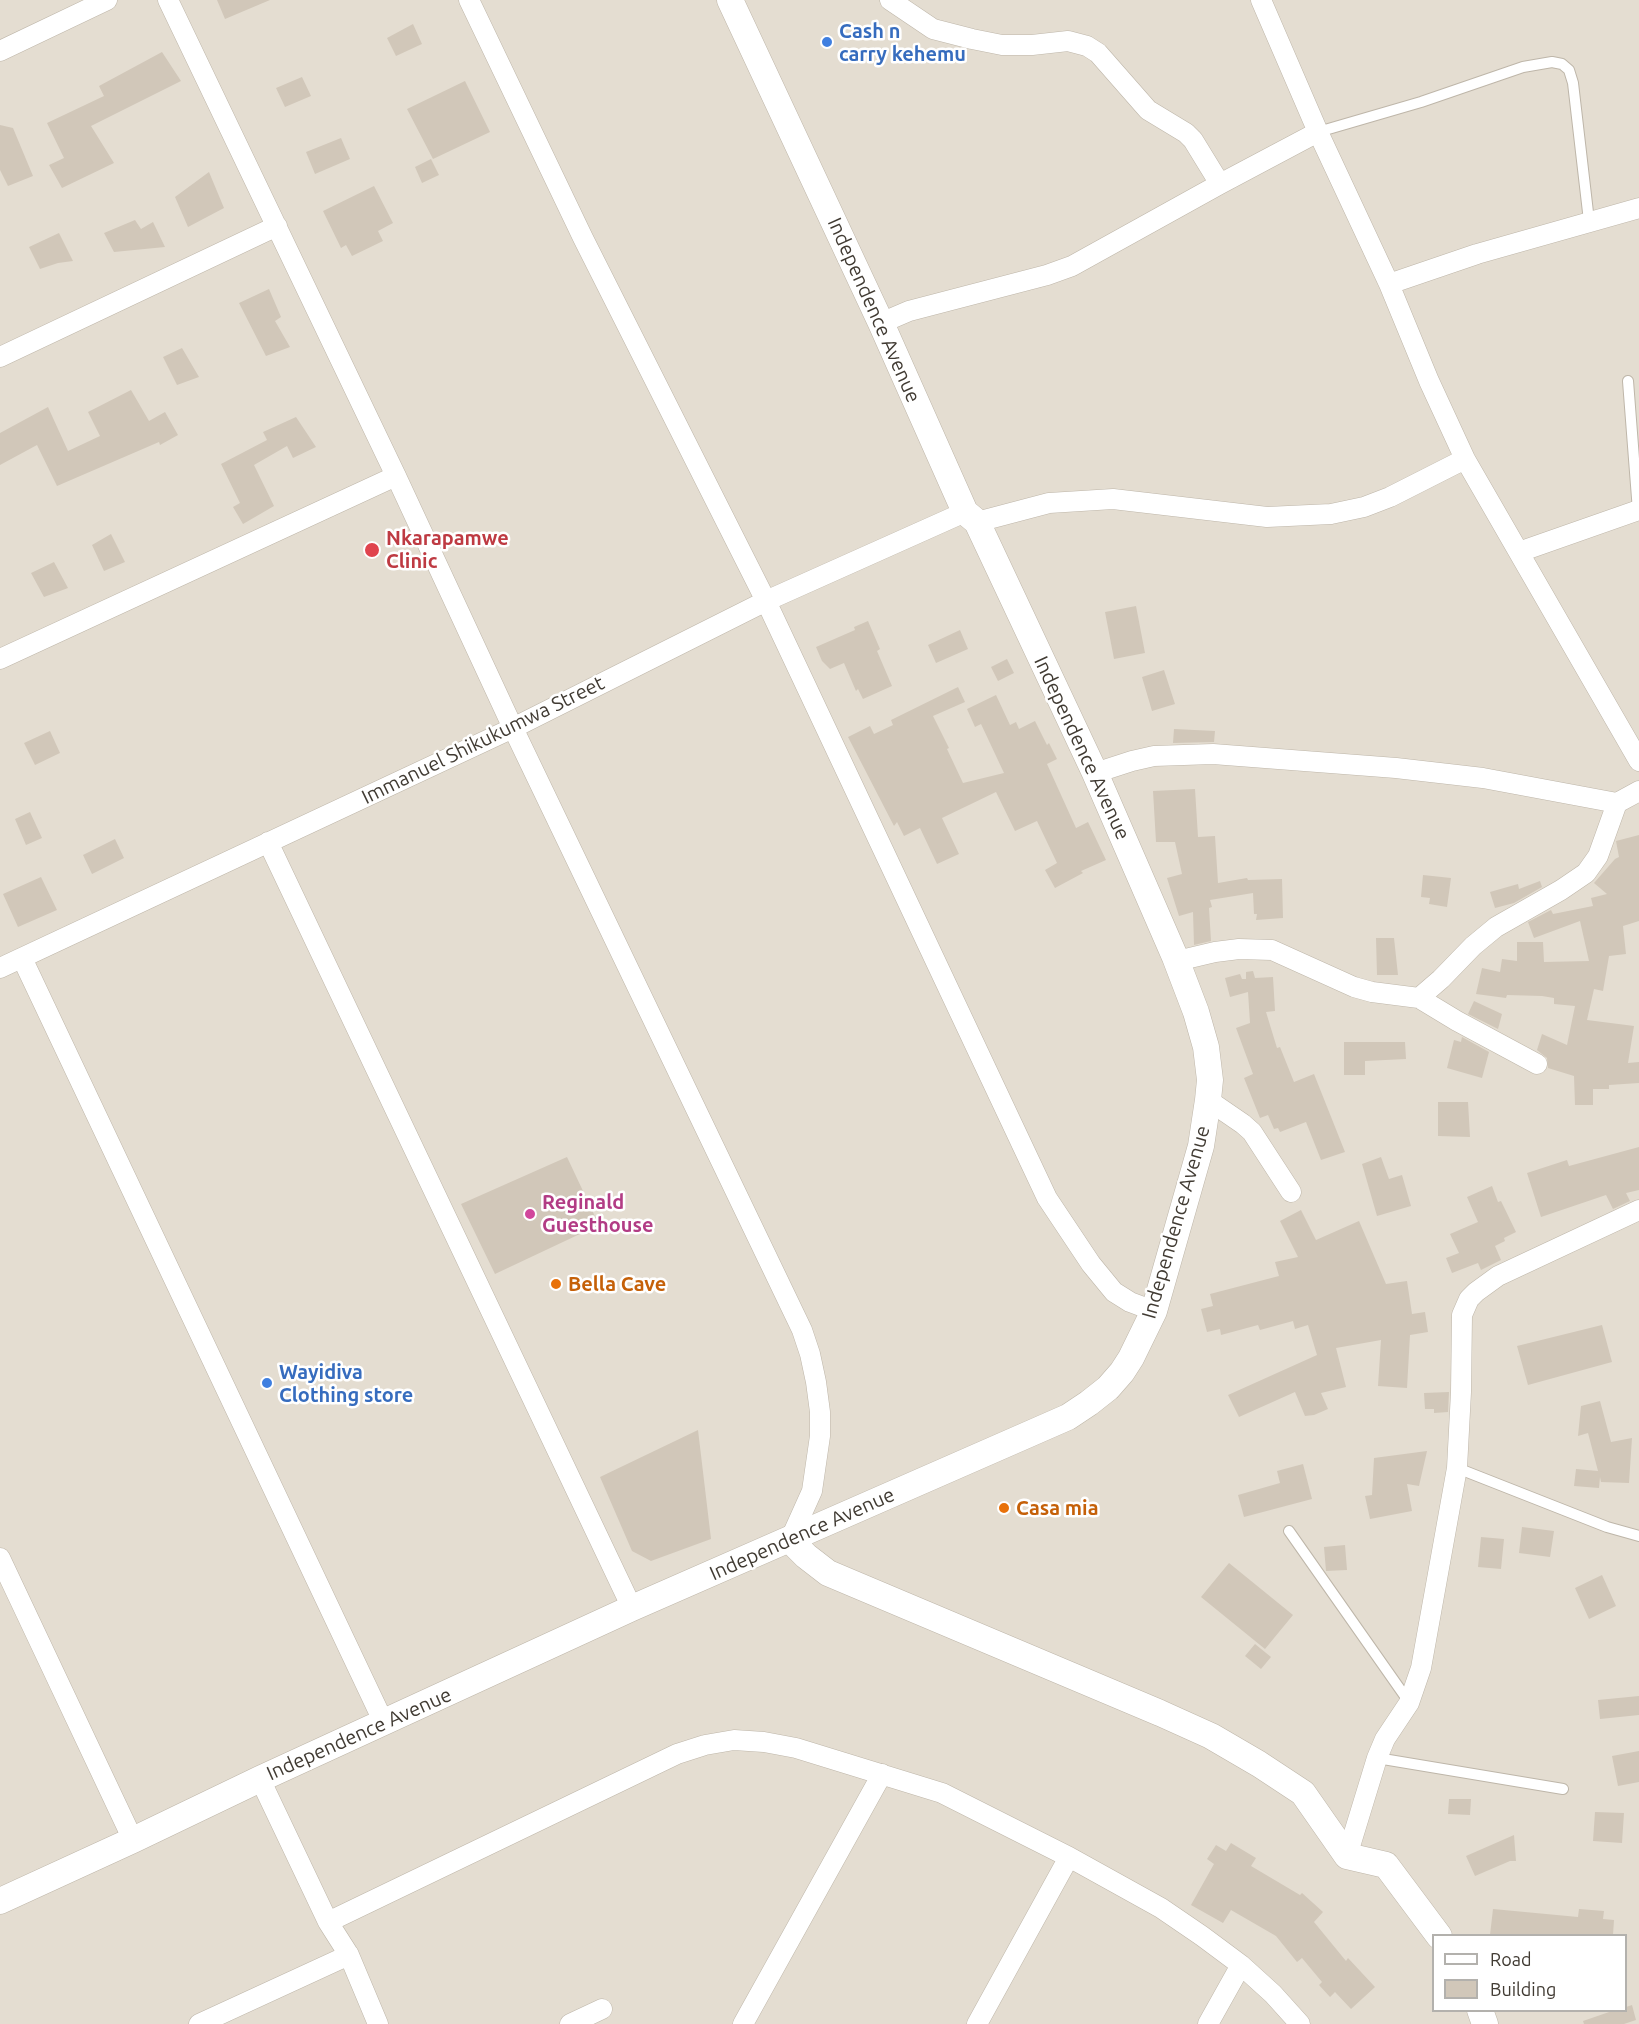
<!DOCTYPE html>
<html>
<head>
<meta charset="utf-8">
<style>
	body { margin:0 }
	#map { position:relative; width:1639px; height:2024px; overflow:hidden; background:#f0ece2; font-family:Ubuntu,sans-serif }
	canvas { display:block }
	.legend { position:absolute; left:1432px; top:1934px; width:195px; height:78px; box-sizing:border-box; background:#fff; border:2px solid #b3b1ad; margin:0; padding:8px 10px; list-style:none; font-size:18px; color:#413b33 }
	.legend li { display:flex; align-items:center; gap:12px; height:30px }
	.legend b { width:30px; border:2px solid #b3b1ad }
</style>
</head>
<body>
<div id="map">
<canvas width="1639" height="2024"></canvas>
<ul class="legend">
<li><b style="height:8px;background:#fff"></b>Road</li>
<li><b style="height:16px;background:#d1c7b9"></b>Building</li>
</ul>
</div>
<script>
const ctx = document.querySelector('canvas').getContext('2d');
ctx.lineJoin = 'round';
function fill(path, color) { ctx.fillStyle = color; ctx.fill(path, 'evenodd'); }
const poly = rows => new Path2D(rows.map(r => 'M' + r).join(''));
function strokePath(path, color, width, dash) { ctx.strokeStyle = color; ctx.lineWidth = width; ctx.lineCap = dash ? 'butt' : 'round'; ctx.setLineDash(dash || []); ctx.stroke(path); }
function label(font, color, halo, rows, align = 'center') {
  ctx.font = font + ' Ubuntu,sans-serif'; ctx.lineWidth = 5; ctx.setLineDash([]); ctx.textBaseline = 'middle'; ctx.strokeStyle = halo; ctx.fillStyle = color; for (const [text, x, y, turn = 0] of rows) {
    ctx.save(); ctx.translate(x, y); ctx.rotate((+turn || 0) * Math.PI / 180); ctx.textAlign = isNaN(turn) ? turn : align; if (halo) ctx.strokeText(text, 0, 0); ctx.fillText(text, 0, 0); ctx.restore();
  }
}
const residential = poly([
	[0,0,1639,0,1639,2024,0,2024],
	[1434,1936,1626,1936,1626,2010,1434,2010]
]);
const building = poly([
	[217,0,270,0,225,19],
	[413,24,422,44,396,56,387,38],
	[162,52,181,81,91,126,114,163,62,188,49,165,64,158,47,123,104,96,99,86],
	[302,77,311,96,285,107,276,88],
	[465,81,490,132,433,159,407,109],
	[0,125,13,128,33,176,8,186,0,170],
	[341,138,350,159,315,174,306,152],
	[431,159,439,175,422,183,415,167],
	[209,172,224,208,188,227,175,197],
	[374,186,393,223,378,231,383,241,352,256,346,245,341,248,323,211],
	[135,220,141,229,153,222,165,247,114,252,104,233],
	[59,233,73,261,58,263,40,269,29,247],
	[269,289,281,317,275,321,290,347,266,356,239,303],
	[182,348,199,377,177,385,163,357],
	[131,390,149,421,165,412,178,435,160,445,159,442,57,486,37,445,0,465,0,433,48,407,68,451,100,436,88,412],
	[296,417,316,447,293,458,287,446,254,465,274,506,243,524,233,507,240,503,221,464,267,440,263,432],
	[111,534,125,562,104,571,92,545],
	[54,562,68,588,44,597,31,573],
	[1136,606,1145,653,1114,659,1105,612],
	[868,621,880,649,877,651,892,686,863,699,858,689,856,691,844,663,830,669,822,661,816,647,855,630,854,627],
	[960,630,968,649,936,663,928,645],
	[1007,659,1014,673,998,681,991,667],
	[1164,670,1175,704,1152,711,1142,677],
	[958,687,965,702,933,716,949,748,947,749,963,783,1004,773,981,724,975,727,967,709,996,695,1010,725,1016,722,1019,729,1035,721,1047,745,1049,743,1057,759,1047,764,1076,828,1088,822,1106,860,1081,871,1083,873,1055,888,1045,870,1057,863,1037,821,1015,831,996,792,942,818,959,854,937,864,920,828,904,836,897,822,894,826,848,737,870,726,874,734,893,725,891,720],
	[1174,729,1215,731,1214,742,1173,743],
	[50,731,60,753,35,765,24,743],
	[1195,789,1198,837,1215,836,1218,883,1247,878,1248,880,1282,879,1283,918,1256,920,1257,914,1254,914,1253,893,1210,900,1212,907,1209,908,1211,941,1194,945,1193,912,1179,916,1167,878,1182,874,1175,842,1156,842,1153,791],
	[30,812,42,838,26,845,15,819],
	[1639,835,1639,921,1623,926,1626,954,1609,956,1603,991,1594,989,1587,1020,1634,1026,1628,1063,1639,1062,1639,1083,1609,1085,1609,1089,1593,1089,1593,1105,1575,1105,1574,1076,1548,1068,1547,1058,1537,1050,1542,1034,1567,1045,1575,1006,1554,1004,1554,998,1542,996,1507,995,1506,998,1476,994,1482,968,1500,972,1502,959,1517,961,1517,942,1543,942,1544,962,1589,961,1580,921,1534,938,1528,922,1551,910,1553,914,1593,906,1591,898,1607,894,1594,883,1615,859,1619,857,1616,841],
	[115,839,124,858,92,874,83,855],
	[1423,875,1451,878,1447,907,1429,904,1430,898,1421,897],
	[41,877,57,910,18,927,3,894],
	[1540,881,1542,887,1514,903,1495,908,1490,892,1518,884,1519,889],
	[1376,938,1394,938,1398,975,1377,975],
	[1253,971,1255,978,1273,977,1275,1011,1266,1012,1277,1048,1280,1047,1294,1082,1314,1074,1345,1152,1321,1160,1306,1122,1280,1132,1278,1128,1274,1129,1268,1115,1260,1118,1244,1078,1253,1074,1236,1028,1250,1023,1248,992,1230,997,1225,978,1240,974,1242,979,1246,979,1246,972],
	[1474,1001,1502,1014,1498,1029,1468,1014],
	[1462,1037,1489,1052,1482,1078,1447,1068,1454,1040,1461,1042],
	[1344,1042,1405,1042,1406,1059,1365,1061,1365,1075,1344,1075],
	[1438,1102,1468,1102,1470,1137,1438,1136],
	[1639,1147,1639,1190,1626,1193,1630,1201,1613,1209,1606,1195,1541,1217,1527,1173,1567,1160,1569,1166],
	[567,1157,599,1225,495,1274,461,1204],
	[1381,1157,1389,1179,1402,1175,1411,1206,1377,1216,1362,1164],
	[1492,1186,1498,1202,1501,1201,1516,1232,1504,1238,1505,1241,1495,1246,1501,1260,1481,1270,1478,1263,1452,1273,1446,1258,1459,1253,1450,1234,1478,1222,1467,1197],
	[1301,1210,1316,1240,1359,1221,1386,1284,1407,1281,1412,1314,1425,1312,1428,1332,1410,1335,1407,1388,1378,1386,1381,1340,1336,1348,1346,1387,1321,1393,1328,1409,1314,1415,1305,1416,1295,1392,1239,1417,1228,1395,1317,1355,1308,1325,1295,1329,1293,1321,1260,1330,1258,1325,1221,1335,1220,1329,1207,1332,1201,1309,1213,1306,1210,1294,1279,1276,1275,1262,1298,1257,1280,1221],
	[1602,1325,1612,1362,1528,1385,1517,1346],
	[1449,1392,1448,1412,1434,1413,1434,1409,1425,1409,1424,1393],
	[1600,1401,1611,1442,1632,1438,1629,1483,1601,1482,1600,1477,1599,1488,1574,1486,1576,1469,1598,1471,1588,1433,1578,1436,1581,1406],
	[698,1430,711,1539,651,1561,632,1551,600,1477],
	[1427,1451,1419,1486,1407,1484,1412,1511,1370,1519,1365,1496,1372,1495,1374,1458],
	[1303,1464,1312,1499,1244,1517,1238,1495,1280,1483,1277,1471],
	[1522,1527,1554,1531,1550,1557,1519,1553],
	[1481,1537,1504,1539,1501,1569,1478,1567],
	[1345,1545,1347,1570,1326,1571,1324,1547],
	[1229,1563,1293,1615,1265,1649,1201,1597],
	[1602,1575,1616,1606,1589,1619,1575,1588],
	[1255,1644,1271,1657,1261,1669,1245,1656],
	[1639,1696,1639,1715,1600,1719,1598,1700],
	[1639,1751,1639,1782,1618,1786,1612,1756],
	[1449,1799,1471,1799,1470,1815,1448,1814],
	[1595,1812,1624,1813,1622,1843,1593,1841],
	[1514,1835,1516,1861,1510,1861,1475,1876,1466,1856],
	[1231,1843,1256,1858,1251,1866,1300,1895,1302,1893,1323,1912,1314,1922,1346,1961,1348,1958,1375,1987,1351,2009,1335,1992,1330,1997,1319,1985,1322,1982,1302,1958,1297,1962,1276,1936,1231,1910,1223,1923,1191,1905,1214,1864,1207,1859,1216,1845,1226,1851],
	[1493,1909,1578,1917,1579,1909,1604,1911,1603,1919,1614,1920,1613,1935,1490,1935],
	[1632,2005,1636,2020,1624,2024,1584,2024,1583,2021,1615,2010,1626,2010,1626,2007]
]);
const service = poly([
	[1318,132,1421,102,1523,67,1552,62,1562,64,1569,70,1573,83,1589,221],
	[1628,381,1638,511],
	[1457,1468,1607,1527,1639,1536],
	[1289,1531,1409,1702],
	[1377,1758,1563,1789]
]);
const minor = poly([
	[168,0,396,476,513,728,802,1330,810,1354,816,1382,820,1412,820,1436,812,1491,790,1540],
	[469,0,583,238,766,601,1047,1198,1091,1264,1114,1292,1130,1302,1154,1311],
	[890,0,933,29,972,39,1002,45,1032,45,1068,41,1087,46,1098,53,1148,110,1186,133,1193,140,1220,184],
	[1261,0,1318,132,1389,284,1429,381,1465,459,1639,761],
	[0,51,107,0],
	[1389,284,1477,254,1639,208],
	[881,323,909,311,1047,275,1072,266,1220,184,1318,132],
	[0,357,277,226],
	[977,522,1049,503,1113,499,1267,517,1331,514,1364,507,1390,497,1465,459],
	[1519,552,1639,510],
	[0,659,396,476],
	[1095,773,1132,761,1154,756,1213,754,1396,768,1483,778,1617,803,1639,791],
	[268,842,632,1608],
	[22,958,384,1723],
	[1177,961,1215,952,1239,949,1272,950,1354,987,1372,992,1419,998,1457,1021,1537,1064],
	[0,968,513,728,766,601,965,512],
	[1419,998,1441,979,1473,946,1496,927,1561,890,1586,873,1598,856,1617,803],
	[1208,1100,1243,1124,1252,1132,1291,1192],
	[0,1558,133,1840],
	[260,1779,328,1922,349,1955,378,2024],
	[1347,1856,1377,1758,1385,1739,1409,1703,1421,1668,1457,1468,1461,1392,1462,1315,1469,1299,1476,1292,1498,1276,1639,1210],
	[328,1922,677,1754,705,1745,734,1740,764,1742,796,1748,942,1793,1069,1857,1161,1908,1202,1936,1241,1965,1273,1994,1300,2024],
	[199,2024,349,1955],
	[570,2024,602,2009],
	[743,2024,882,1774],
	[977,2024,1069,1857],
	[1208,2024,1241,1965]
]);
const tertiary = poly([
	[790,1540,806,1556,828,1573,1160,1713,1211,1736,1259,1764,1303,1793,1347,1856,1386,1865,1439,1936],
	[0,1901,133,1840,260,1779,632,1608,1068,1417,1089,1403,1108,1388,1122,1372,1131,1358,1154,1311,1201,1146,1208,1100,1210,1080,1206,1047,1196,1012,1175,957,1095,773,977,522,965,512,881,323,730,0],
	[1480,2010,1485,2024]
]);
const markers = [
	[827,42,6,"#3f7fe0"],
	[372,550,8,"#e0444e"],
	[530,1214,6,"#d1479c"],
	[556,1284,6,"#e8710a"],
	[267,1383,6,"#3f7fe0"],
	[1004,1508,6,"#e8710a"]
];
const shopNames = [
	["Cash n",839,31],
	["carry kehemu",839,54],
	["Wayidiva",279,1372],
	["Clothing store",279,1395]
];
const streetNames = [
	["Independence Avenue",874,310,66],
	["Immanuel Shikukumwa Street",483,740,-26],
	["Independence Avenue",1082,748,65],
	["Independence Avenue",1176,1222,-74],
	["Independence Avenue",802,1534,-24],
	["Independence Avenue",359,1734,-24]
];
const healthNames = [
	["Nkarapamwe",386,538],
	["Clinic",386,561]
];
const hotelNames = [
	["Reginald",542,1202],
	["Guesthouse",542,1225]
];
const foodNames = [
	["Bella Cave",568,1284],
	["Casa mia",1016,1508]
];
fill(residential, '#e4ddd1');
fill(building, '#d1c7b9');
strokePath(service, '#beb6a9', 12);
strokePath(minor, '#beb6a9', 21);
strokePath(tertiary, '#beb6a9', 27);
strokePath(service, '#fff', 10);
strokePath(minor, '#fff', 20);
strokePath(tertiary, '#fff', 26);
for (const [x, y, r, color] of markers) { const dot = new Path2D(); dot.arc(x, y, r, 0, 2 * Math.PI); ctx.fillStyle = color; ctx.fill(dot); strokePath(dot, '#fff', 2); }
label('bold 20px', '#366cbe', '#fff', shopNames, 'left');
label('20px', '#413b33', '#fff', streetNames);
label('bold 20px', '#be3a42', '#fff', healthNames, 'left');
label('bold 20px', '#b23c85', '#fff', hotelNames, 'left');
label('bold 20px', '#c56008', '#fff', foodNames, 'left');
</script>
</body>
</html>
